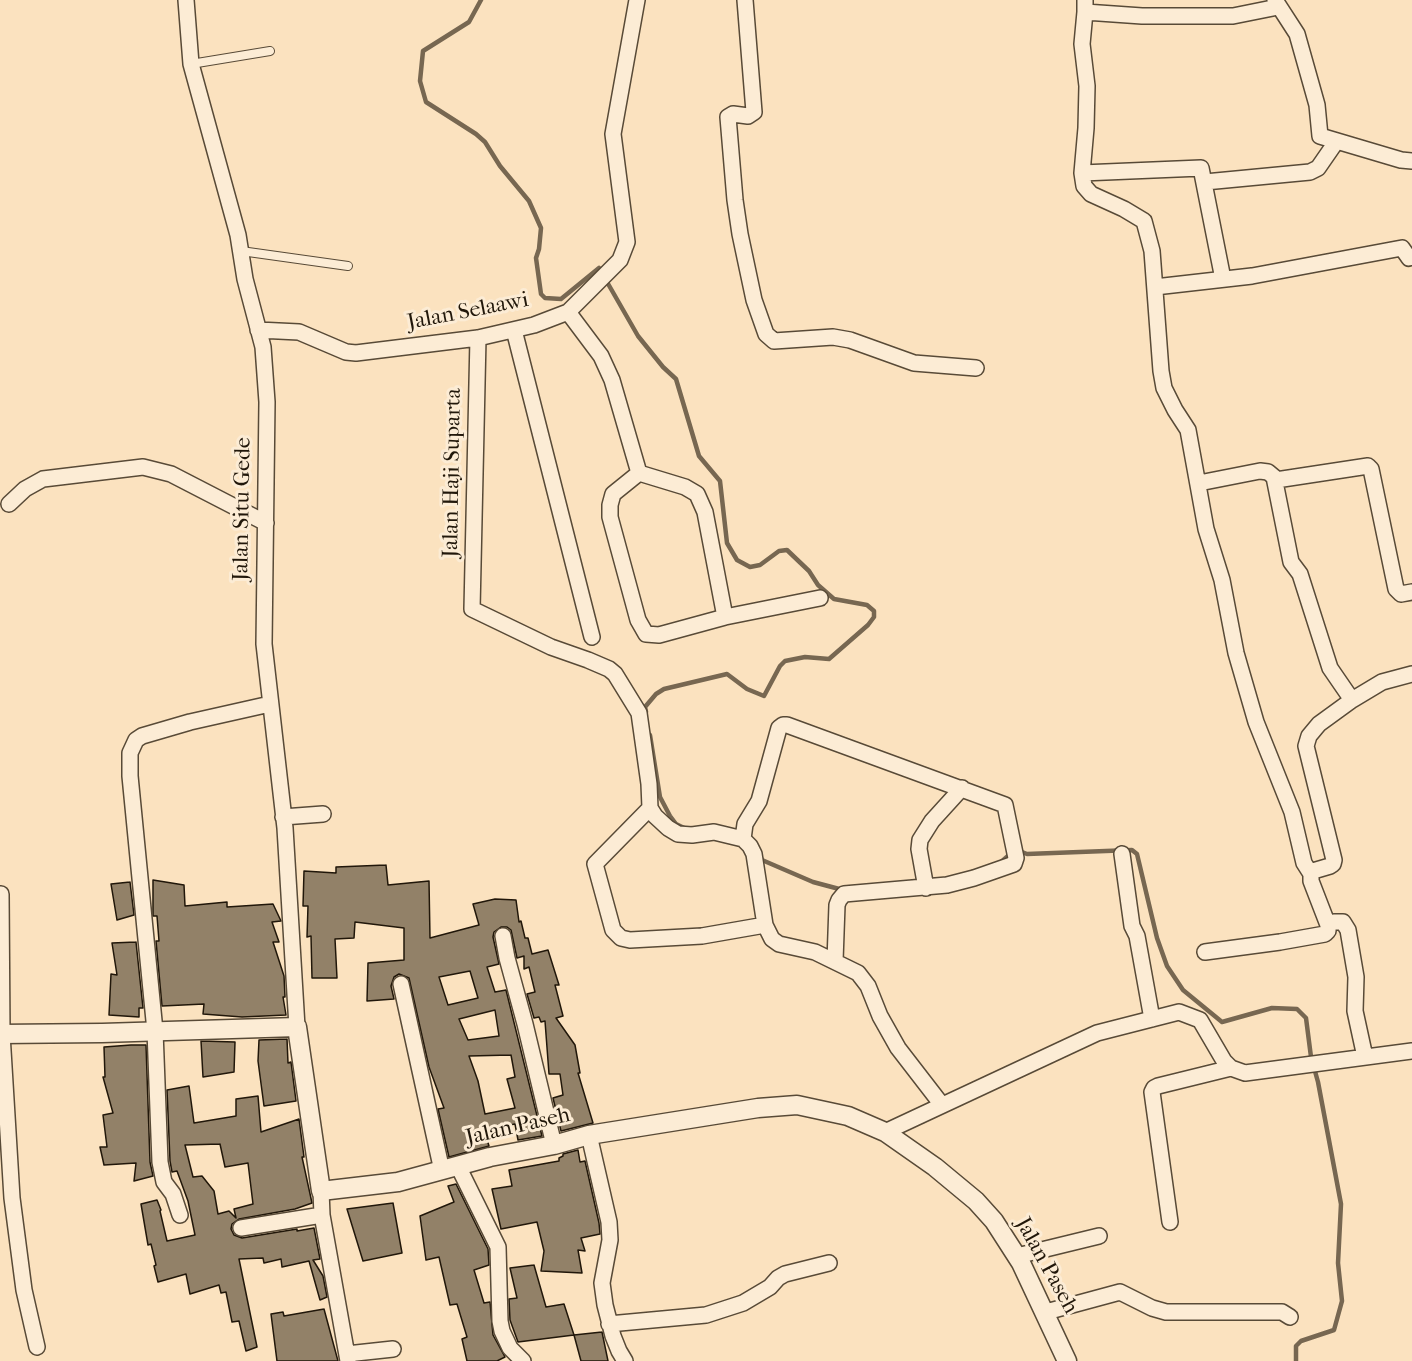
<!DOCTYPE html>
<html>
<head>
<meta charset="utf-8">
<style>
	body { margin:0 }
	canvas { display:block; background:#fbe2bf }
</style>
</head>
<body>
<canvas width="1412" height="1361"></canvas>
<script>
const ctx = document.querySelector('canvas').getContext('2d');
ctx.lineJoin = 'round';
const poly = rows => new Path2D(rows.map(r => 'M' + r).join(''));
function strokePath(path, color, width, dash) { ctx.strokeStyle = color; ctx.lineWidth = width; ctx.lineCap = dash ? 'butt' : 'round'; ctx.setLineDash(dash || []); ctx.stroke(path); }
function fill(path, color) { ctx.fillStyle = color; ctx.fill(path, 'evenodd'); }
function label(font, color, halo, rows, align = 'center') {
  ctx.font = font + ' "IM FELL French Canon",serif'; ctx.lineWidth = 6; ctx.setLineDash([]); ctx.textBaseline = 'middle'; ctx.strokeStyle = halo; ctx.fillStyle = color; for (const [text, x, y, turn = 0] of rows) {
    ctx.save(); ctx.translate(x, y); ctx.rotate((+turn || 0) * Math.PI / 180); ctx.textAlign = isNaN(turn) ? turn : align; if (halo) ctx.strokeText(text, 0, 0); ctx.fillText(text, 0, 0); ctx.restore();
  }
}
const stream = poly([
	[481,0,469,22,423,51,420,81,426,102,476,134,485,142,500,166,529,201,541,228,539,249,536,258,541,294,545,298,561,299,599,268,638,336,663,367,676,379,699,456,720,481,727,543,737,560,750,567,760,565,779,551,787,550,809,571,818,585,834,599,867,605,874,611,874,617,868,625,829,659,805,657,785,661,780,666,764,696,747,689,727,674,664,689,656,694,645,707,646,712],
	[650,735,660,797,670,816,676,824,686,829],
	[760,856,762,860,813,882,843,890],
	[1000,863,1009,855,1022,852,1027,854,1132,850,1137,854,1157,938,1167,966,1183,990,1222,1022,1272,1008,1297,1009,1306,1018,1311,1057,1318,1082,1341,1204,1338,1263,1342,1301,1334,1330,1301,1341,1296,1346,1296,1361]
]);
const building = poly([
	[386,865,388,885,429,881,430,938,479,925,473,904,495,899,516,900,519,922,521,921,525,938,528,938,532,954,548,950,559,985,555,985,563,1016,556,1018,575,1045,580,1073,578,1073,593,1123,561,1131,553,1098,563,1095,560,1074,549,1074,545,1021,541,1022,539,1017,534,1018,527,994,535,992,529,967,524,969,524,956,517,958,511,930,507,927,501,927,494,932,493,937,499,964,487,967,495,992,506,990,542,1136,518,1140,515,1124,484,1130,489,1146,449,1157,438,1109,444,1108,429,1067,409,978,399,974,394,977,391,986,394,999,367,1001,368,963,404,960,404,928,355,922,354,938,335,939,337,978,312,978,311,936,307,937,308,906,303,906,304,871,336,873,336,867,386,865],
	[470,971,478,998,448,1005,439,977,470,971],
	[495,1010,499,1036,468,1040,459,1019,495,1010],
	[511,1055,515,1077,507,1079,515,1108,485,1114,478,1081,469,1056,511,1055],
	[153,880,184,885,185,906,227,902,227,907,273,904,281,921,272,922,279,942,273,942,284,976,285,997,283,997,286,1015,242,1017,203,1014,204,1004,162,1006,156,941,159,941,157,916,153,916,153,880],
	[130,882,134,915,117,920,111,884,130,882],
	[136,942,143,1008,139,1008,139,1017,109,1015,111,974,117,975,112,943,136,942],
	[287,1039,288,1063,291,1062,296,1101,264,1106,258,1061,259,1040,287,1039],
	[201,1041,235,1042,234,1072,203,1077,201,1041],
	[131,1045,146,1045,150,1162,153,1176,134,1181,136,1163,104,1165,100,1147,107,1147,103,1115,113,1113,103,1077,105,1077,104,1047,131,1045],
	[189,1086,194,1123,236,1116,236,1099,258,1096,261,1132,299,1119,304,1157,302,1157,312,1203,295,1209,239,1219,232,1224,231,1229,234,1235,242,1238,297,1229,297,1231,314,1228,320,1259,313,1260,323,1276,327,1297,320,1300,309,1261,282,1267,281,1259,264,1263,263,1258,239,1259,257,1347,246,1351,239,1321,232,1322,226,1292,221,1293,219,1285,190,1294,186,1274,158,1282,154,1266,156,1265,151,1244,148,1245,141,1204,157,1200,161,1210,160,1211,167,1241,195,1235,188,1201,177,1171,172,1172,170,1161,167,1090,189,1086],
	[220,1144,225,1167,248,1163,253,1204,234,1209,236,1218,229,1211,218,1214,214,1191,202,1176,193,1177,185,1145,220,1144],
	[578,1150,580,1162,585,1161,599,1223,600,1234,581,1238,585,1251,578,1250,582,1273,541,1271,544,1251,537,1222,501,1229,492,1189,512,1186,509,1170,559,1161,559,1158,563,1156,563,1154,578,1150],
	[456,1184,488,1249,489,1265,474,1270,484,1303,490,1302,493,1335,505,1357,497,1361,467,1361,462,1339,467,1337,457,1304,450,1305,439,1257,426,1260,420,1216,454,1202,448,1186,456,1184],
	[393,1203,402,1253,363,1261,347,1209,393,1203],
	[534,1265,546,1307,564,1304,574,1335,518,1342,510,1320,509,1299,517,1298,510,1268,534,1265],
	[324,1309,338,1361,277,1361,271,1314,283,1312,284,1316,324,1309],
	[602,1332,608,1361,581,1361,574,1335,602,1332]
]);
const service = poly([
	[191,64,270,51],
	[241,251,348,266]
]);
const minor = poly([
	[186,0,191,64,238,235,245,279,263,347,267,402,264,644,285,828,297,1027],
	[745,0,754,112,748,116,733,114,728,117,735,200,740,234,754,300,766,334,774,341,833,337,850,340,914,363,976,368],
	[1085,0,1085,12,1142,16,1233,16,1278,7],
	[1275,0,1297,34,1317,105,1320,136,1401,160,1412,161],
	[1085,12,1082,44,1087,86,1086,128,1082,173,1084,186,1091,194,1124,209,1144,221,1152,251,1161,371,1164,388,1175,410,1188,430,1206,529,1222,580,1236,653,1256,722,1292,812,1304,863,1311,874],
	[1082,173,1201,168,1223,279],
	[1205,182,1310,172,1318,168,1336,142],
	[1155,287,1252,276,1402,248,1409,258,1412,257],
	[568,312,601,356,612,380,639,473,685,487,697,494,705,512,725,617],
	[258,330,299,332,346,352,356,353,478,338,534,325,568,312,620,260,627,242,613,134,637,0],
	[514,330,592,637],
	[478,338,472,609,551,647,588,660,609,669,615,674,639,713,649,784,650,808,655,816,668,828,678,834,692,835,714,832,743,839,750,846,754,854,765,925,702,936,630,940,621,938,613,930,595,864,650,808],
	[639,473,613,494,610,505,610,517,638,620,646,634,659,635,725,617,820,598],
	[1276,480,1368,466,1371,469,1396,589,1401,594,1412,592],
	[1199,483,1260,471,1268,472,1274,477,1291,562,1300,574,1330,668,1352,700],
	[9,504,25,489,43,479,143,467,171,474,266,523],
	[283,817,323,814],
	[743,839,745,824,759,801,779,728,783,725,787,725,1005,805,1016,858,1014,864,974,878,947,885,844,894,839,900,837,905,835,961],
	[1122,854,1132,926,1137,936,1152,1019],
	[926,888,919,849,920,840,932,821,962,788],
	[1,894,2,1034,12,1198,24,1290,37,1347],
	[765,925,772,939,779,944,815,952,858,973,868,986,880,1016,898,1048,942,1105],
	[1328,925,1334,922,1343,922,1348,930,1356,977,1355,1011,1365,1057],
	[503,936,507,958,525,1024,554,1145],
	[1205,952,1280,942,1325,934,1328,931,1328,925,1311,881,1311,874,1313,871,1330,866,1333,864,1334,860,1306,746,1309,736,1319,724,1352,700,1382,682,1412,674],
	[401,984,442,1171],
	[885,1132,1097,1033,1179,1012,1200,1020,1224,1061,1231,1068,1245,1073,1412,1051],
	[589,1135,609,1222,610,1240,602,1283,605,1305,613,1336,619,1351,625,1361],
	[458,1166,498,1247,500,1321,502,1331,510,1348,523,1361],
	[321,1191,322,1215,348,1361],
	[180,1215,173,1194,164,1182,160,1162,155,1031,130,776,130,753,136,740,142,736,190,722,270,704],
	[1170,1222,1152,1092,1154,1088,1158,1086,1231,1068],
	[241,1228,322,1215],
	[1017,1256,1099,1236],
	[1046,1312,1120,1292,1152,1308,1166,1312,1282,1312,1290,1317],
	[609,1324,706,1315,743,1303,770,1287,778,1278,785,1274,829,1263],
	[347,1354,393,1349]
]);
const tertiary = poly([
	[0,1034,102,1033,297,1027,321,1191,398,1182,490,1157,554,1145,589,1135,758,1108,797,1105,848,1116,885,1132,935,1167,976,1201,994,1221,1021,1263,1067,1361]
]);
const streetNames = [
	["Jalan Selaawi",468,312,-11],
	["Jalan Haji Suparta",453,473,-89],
	["Jalan Situ Gede",243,509,-89],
	["Jalan Paseh",518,1127,-13],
	["Jalan Paseh",1046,1266,61]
];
strokePath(stream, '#776751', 4.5);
fill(building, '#928168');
strokePath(building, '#21170a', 1.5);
strokePath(service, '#584a37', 10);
strokePath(minor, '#584a37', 18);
strokePath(tertiary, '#584a37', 21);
strokePath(service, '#fcecd5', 8);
strokePath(minor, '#fcecd5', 15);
strokePath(tertiary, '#fcecd5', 18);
label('22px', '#21170a', '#fcecd5', streetNames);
</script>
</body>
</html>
